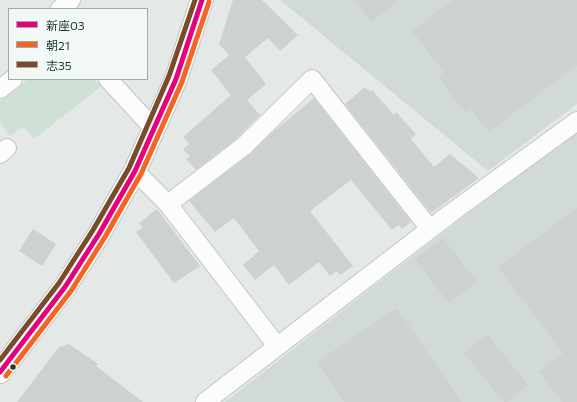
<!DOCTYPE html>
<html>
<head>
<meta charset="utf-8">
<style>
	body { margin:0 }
	#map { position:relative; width:577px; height:402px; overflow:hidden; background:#e4e9e7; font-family:Commissioner,"Noto Sans JP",sans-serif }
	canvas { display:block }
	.legend { position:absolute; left:8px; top:8px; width:140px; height:72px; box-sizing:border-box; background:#f2f8f5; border:1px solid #9faca8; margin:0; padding:5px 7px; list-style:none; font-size:12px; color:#233a34 }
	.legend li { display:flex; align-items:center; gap:8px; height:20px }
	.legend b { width:20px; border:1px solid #9faca8 }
</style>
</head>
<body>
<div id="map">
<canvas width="577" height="402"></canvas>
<ul class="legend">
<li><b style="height:5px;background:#e5007d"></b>新座03</li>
<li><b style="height:5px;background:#f26522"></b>朝21</li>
<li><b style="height:5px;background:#7a4b2a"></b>志35</li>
</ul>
</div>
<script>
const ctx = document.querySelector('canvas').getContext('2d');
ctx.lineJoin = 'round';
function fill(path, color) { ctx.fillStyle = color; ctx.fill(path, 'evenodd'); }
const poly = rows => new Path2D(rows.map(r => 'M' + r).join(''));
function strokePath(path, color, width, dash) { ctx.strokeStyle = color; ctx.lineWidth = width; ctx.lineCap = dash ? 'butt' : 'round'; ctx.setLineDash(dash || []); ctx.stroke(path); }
const built = poly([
	[280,0,577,0,577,104,488,171],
	[577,130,577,402,225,402,503,186]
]);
const green = poly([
	[28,79,95,79,101,87,34,139,23,127,10,136,0,123,0,101]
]);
const building = poly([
	[233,0,262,0,298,35,280,51,268,38,245,57,266,84,247,100,260,115,237,138,196,170,186,159,190,156,183,149,189,144,183,137,231,95,211,70,229,55,219,44],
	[354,0,399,0,371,22],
	[453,0,577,0,577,65,489,132,470,108,465,112,438,77,444,72,412,31],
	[365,87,370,92,372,90,394,115,396,112,416,134,411,139,434,167,450,154,479,178,431,213,345,104],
	[314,98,411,222,402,229,399,225,392,230,351,180,310,211,353,266,340,275,337,271,330,276,319,262,289,285,274,265,255,280,243,265,259,251,234,218,215,232,189,201,250,154,274,131],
	[577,208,577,402,562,402,539,372,563,353,498,267],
	[157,209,200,266,174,283,136,232,143,228,139,223],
	[33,229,56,244,42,266,19,251],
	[443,238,477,282,449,303,415,260],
	[397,308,412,330,461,402,344,402,317,362],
	[487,334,528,385,507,402,504,402,464,353],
	[69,344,98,364,96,366,143,402,17,402,59,347]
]);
const minor = poly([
	[60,9,71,0],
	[108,79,154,129],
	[0,89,13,79],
	[0,154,7,148],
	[135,171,168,204,277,346],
	[168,204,244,146,312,79,430,229],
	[205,402,451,213,577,121]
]);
const tertiary = poly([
	[0,372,65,287,99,234,135,171,176,79,202,0]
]);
const bus1 = poly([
	[0,372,65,287,99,234,135,171,176,79,202,0]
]);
const bus2 = poly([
	[6,376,71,291,105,237,141,174,182,82,209,2]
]);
const bus3 = poly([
	[0,360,59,283,93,230,129,168,169,76,195,0]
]);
const markers = [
	[13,367,3.5,"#233a34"]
];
fill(built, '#d2dad7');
fill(green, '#cee1d4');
fill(building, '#cdd1d0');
strokePath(minor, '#c1c6c4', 20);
strokePath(tertiary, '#c1c6c4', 24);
strokePath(minor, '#fbfcfb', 18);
strokePath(tertiary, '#fbfcfb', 22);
strokePath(bus1, '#e5007d', 5);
strokePath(bus2, '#f26522', 5);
strokePath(bus3, '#7a4b2a', 5);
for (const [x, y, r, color] of markers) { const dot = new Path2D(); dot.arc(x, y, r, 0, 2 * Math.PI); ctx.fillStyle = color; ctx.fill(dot); strokePath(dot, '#f2f8f5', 1.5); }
</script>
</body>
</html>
